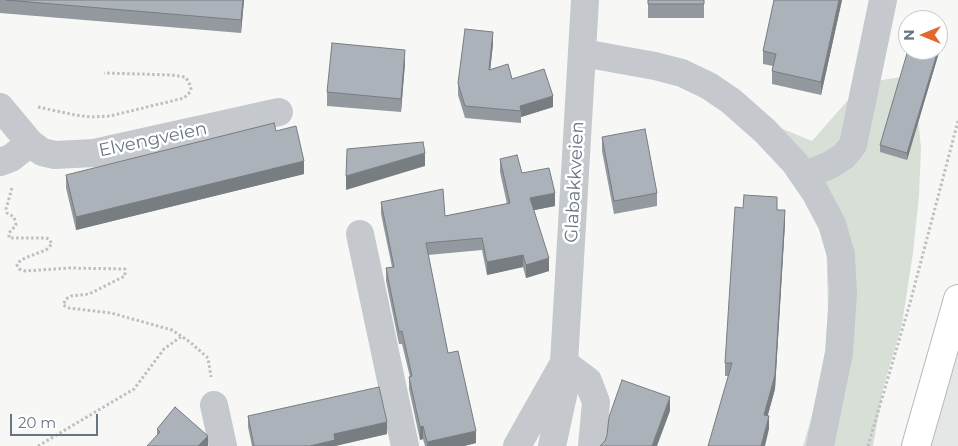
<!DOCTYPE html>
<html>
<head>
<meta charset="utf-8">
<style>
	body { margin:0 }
	#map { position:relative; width:958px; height:446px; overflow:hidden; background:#f7f8f5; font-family:Montserrat,sans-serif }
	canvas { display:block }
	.north { position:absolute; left:898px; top:10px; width:50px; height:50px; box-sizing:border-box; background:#fff; border:1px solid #c2c8ce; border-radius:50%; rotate:270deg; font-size:14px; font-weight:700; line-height:20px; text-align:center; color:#677585 }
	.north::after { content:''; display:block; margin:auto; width:18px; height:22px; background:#e0692d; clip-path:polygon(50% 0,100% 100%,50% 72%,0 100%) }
	.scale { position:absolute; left:10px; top:414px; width:88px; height:22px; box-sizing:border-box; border:2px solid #677585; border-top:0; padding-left:6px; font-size:15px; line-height:18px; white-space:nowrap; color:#677585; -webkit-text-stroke:4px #fff; paint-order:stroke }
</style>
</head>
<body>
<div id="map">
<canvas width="958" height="446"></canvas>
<div class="north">N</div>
<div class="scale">20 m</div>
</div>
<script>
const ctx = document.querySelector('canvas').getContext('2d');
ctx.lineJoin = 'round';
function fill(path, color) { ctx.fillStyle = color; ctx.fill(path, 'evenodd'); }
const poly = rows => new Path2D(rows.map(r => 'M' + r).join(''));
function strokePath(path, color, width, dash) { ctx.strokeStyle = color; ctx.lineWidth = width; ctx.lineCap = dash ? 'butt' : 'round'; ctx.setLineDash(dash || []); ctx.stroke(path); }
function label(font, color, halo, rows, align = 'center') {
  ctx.font = font + ' Montserrat,sans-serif'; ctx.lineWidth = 5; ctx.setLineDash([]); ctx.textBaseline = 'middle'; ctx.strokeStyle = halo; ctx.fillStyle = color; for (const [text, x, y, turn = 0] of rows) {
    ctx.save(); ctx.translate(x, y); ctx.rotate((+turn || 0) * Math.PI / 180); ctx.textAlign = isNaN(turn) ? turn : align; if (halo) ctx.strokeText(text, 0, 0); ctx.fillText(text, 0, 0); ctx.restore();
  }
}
const built = poly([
	[958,350,958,446,930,446]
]);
const green = poly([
	[914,75,921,148,919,196,913,253,902,324,883,389,873,446,803,446,829,359,825,185,761,120,812,141,863,83]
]);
const path = poly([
	[38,107,75,115,91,117,110,116,184,98,190,92,191,89,189,82,185,77,172,75,104,73],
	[12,188,6,209,7,213,14,217,16,225,9,233,9,238,46,238,49,239,52,244,46,250,25,258,19,262,17,265,19,269,25,271,69,268,125,269,125,276,89,294,71,296,66,299,63,305,69,308,111,313,172,330,190,342,208,358,211,377],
	[38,446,134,389,164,349,182,336],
	[868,446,910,303,958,121]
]);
const minor = poly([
	[583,53,655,66,682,73,709,86,731,101,765,131,795,163,815,192,832,224,841,255,843,294,839,353,820,446],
	[0,107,30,143,42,152,55,155,94,153,279,112],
	[0,162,11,158,30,143],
	[804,176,830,165,844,156,853,145,883,0],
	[360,234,405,446],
	[564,363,588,381,596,402,592,446],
	[214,405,223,446],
	[517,446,564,363,585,0],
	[552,446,564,391,564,372]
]);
const highway = poly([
	[916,446,958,299]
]);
const wall = poly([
	[0,0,244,0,241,33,0,13],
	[648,0,704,0,704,18,648,18],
	[842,0,821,95,772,84,772,71,773,66,763,64,763,51],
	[493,44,490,70,512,79,553,107,521,117,521,123,465,118,458,95,458,83],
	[940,49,907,160,880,152,880,145],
	[405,63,401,112,327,106,327,92],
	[276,131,304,174,76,230,66,188,66,175],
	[602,137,657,193,657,206,614,214,602,151],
	[500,159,522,173,555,206,534,210,549,271,526,278,523,267,487,275,482,250,428,255,448,353,476,443,464,446,425,446,423,439,420,440,409,389,409,377,410,377,402,344,399,344,386,281,386,268,392,267,381,214,381,202,445,216,507,204,500,172],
	[777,210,785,223,775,389,768,415,769,429,728,376,725,376,725,363],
	[248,416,387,434,335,446,252,446,248,427],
	[157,429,208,446,157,435]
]);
const shadedWall = poly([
	[243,0,244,0,241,33,241,20],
	[839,0,842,0,821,95,821,82],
	[493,32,493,44,489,81,489,70],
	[940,42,940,49,907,160,907,153],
	[405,50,405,63,401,112,401,99],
	[553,96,553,107,521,117,521,111,520,106],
	[425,153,425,166,346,190,346,176],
	[304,161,304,174,76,230,76,217],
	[555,193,555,206,530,211,530,198],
	[785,210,785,223,775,389,764,428,764,415],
	[523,255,523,267,487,275,487,262],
	[549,258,549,271,526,278,526,265],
	[670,397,670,411,657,446,652,446],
	[769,416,769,429,765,446,761,446],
	[387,422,387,434,335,446,310,446,334,434],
	[423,426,423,439,420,440,420,427],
	[476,431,476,443,464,446,427,446,427,442],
	[208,436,208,446,198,446]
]);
const building = poly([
	[6,0,243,0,241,20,6,0],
	[648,0,704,0,704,4,648,4,648,0],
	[774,0,839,0,821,82,772,71,776,54,763,51,774,0],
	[465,29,493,32,489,70,508,64,512,79,544,69,553,96,520,106,521,111,465,106,458,83,465,29],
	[938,41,940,42,938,50,938,41],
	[332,43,405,50,401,99,327,92,332,43],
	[908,50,938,50,907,153,880,145,908,50],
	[274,123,276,131,296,126,304,161,76,217,66,175,274,123],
	[645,129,657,193,614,201,602,137,645,129],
	[423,142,425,153,346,176,347,149,423,142],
	[517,155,522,173,549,168,555,193,530,198,549,258,526,265,523,255,487,262,482,238,426,243,448,353,458,351,476,431,427,442,423,426,420,427,409,377,412,376,402,331,399,332,386,268,394,267,381,202,443,189,445,216,510,203,500,159,517,155],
	[744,195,777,197,777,210,785,210,775,375,764,415,769,416,761,446,708,446,732,363,725,363,735,207,743,208,744,195],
	[622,380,670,397,652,446,600,446,605,441,607,435,609,417,622,380],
	[379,387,387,422,334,434,335,440,310,446,254,446,248,416,379,387],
	[175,407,208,436,198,446,147,446,160,432,157,429,175,407]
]);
const streetNames = [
	["Elvengveien",153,140,-12],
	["Glabakkveien",575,182,-87]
];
fill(built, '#e5e7e6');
fill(green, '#d8dfd6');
strokePath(highway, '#b6b9bc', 30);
strokePath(path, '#bdbfc1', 3, [2.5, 2.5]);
strokePath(minor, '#c5c8cc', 28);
strokePath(highway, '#fff', 28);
fill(wall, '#93999f');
fill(shadedWall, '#787d82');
fill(building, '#abb2b9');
strokePath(building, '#787d82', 1);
label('18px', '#677585', '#fff', streetNames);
</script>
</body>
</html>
